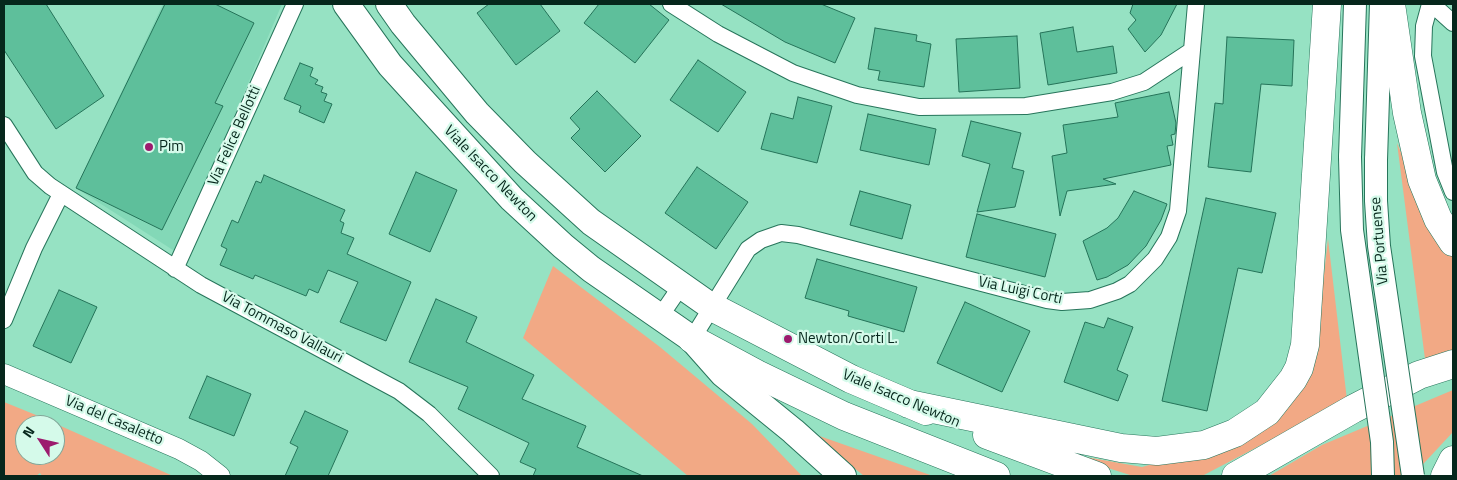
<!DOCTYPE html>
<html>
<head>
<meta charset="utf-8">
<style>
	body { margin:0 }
	#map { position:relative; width:1457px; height:480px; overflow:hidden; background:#96e2c3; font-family:"Titillium Web",sans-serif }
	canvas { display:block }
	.frame { position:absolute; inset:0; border:5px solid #06271c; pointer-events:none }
	.north { position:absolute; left:15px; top:415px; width:50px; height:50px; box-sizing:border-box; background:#d5faea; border:1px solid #82a698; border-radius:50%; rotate:305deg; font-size:14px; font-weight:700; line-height:20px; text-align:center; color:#06271c }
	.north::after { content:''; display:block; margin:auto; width:18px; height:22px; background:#9c1b6e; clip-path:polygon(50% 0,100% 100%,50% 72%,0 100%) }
</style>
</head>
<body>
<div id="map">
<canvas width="1457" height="480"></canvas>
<div class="frame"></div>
<div class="north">N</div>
</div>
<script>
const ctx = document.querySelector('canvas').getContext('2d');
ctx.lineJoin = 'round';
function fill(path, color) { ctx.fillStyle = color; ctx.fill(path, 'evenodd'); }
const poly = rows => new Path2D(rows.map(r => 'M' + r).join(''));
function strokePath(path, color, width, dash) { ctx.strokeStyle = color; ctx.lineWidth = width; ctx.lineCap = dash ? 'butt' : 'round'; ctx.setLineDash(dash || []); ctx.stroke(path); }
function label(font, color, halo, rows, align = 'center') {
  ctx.font = font + ' "Titillium Web",sans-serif'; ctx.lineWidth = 4.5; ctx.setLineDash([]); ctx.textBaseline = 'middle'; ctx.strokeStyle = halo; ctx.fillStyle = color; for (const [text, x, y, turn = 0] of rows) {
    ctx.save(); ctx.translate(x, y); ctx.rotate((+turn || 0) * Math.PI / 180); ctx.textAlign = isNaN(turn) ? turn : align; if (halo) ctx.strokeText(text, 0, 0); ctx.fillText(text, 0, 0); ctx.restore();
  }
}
const built = poly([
	[163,4,282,4,176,252,76,188]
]);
const green = poly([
	[1397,143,1413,181,1453,254,1453,355,1425,359],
	[1328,239,1347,400,1202,476,1133,476,1058,452,1142,467,1249,437,1313,372],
	[553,266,660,347,752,424,802,476,688,476,523,338],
	[1453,390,1453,432,1412,476,1269,476,1322,445],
	[4,402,36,415,173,476,42,476,40,473,36,476,4,476],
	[25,425,55,425,55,455,25,455],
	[811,433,933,476,864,476]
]);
const building = poly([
	[4,4,46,4,104,96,56,129,4,50,4,4],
	[165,4,215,4,254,23,215,103,223,106,162,230,76,188,165,4],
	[489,4,540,4,560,31,516,65,477,13,489,4],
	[599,4,649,4,669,20,635,63,584,23,599,4],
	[721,4,821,4,855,18,835,63,785,42,721,4],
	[1133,4,1177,4,1161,35,1145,52,1128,29,1136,20,1130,13,1133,4],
	[1073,27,1077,52,1113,46,1117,73,1048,85,1040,33,1073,27],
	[875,28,917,35,916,41,931,44,924,87,878,80,880,71,868,69,875,28],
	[1017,36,1020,88,959,92,956,39,1017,36],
	[1227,37,1294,40,1292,86,1261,84,1251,172,1208,167,1215,103,1223,104,1227,37],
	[698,60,746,92,718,132,670,100,698,60],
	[300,63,313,68,310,76,318,80,315,84,323,87,321,92,327,94,324,101,332,104,324,123,299,112,301,106,284,99,300,63],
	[597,91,641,136,605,172,571,138,580,129,570,118,597,91],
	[1169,92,1176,123,1175,134,1171,135,1173,145,1167,146,1171,165,1103,179,1116,184,1067,191,1060,216,1052,156,1067,153,1063,125,1118,117,1115,103,1169,92],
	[798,97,832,106,817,163,761,149,771,113,793,119,798,97],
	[868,114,936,129,929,165,860,150,868,114],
	[971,121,1021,133,1012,168,1024,171,1015,207,977,212,990,164,962,156,971,121],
	[697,167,748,202,716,249,665,213,697,167],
	[416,172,457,190,430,252,389,234,416,172],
	[264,175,345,210,340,221,344,223,341,233,354,238,347,254,411,282,386,341,340,322,358,282,328,270,318,293,309,289,306,296,255,275,253,279,220,265,227,249,221,246,232,220,238,223,256,181,261,183,264,175],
	[860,191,911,205,902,239,850,225,860,191],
	[1134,191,1167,204,1161,220,1146,246,1128,265,1107,277,1097,280,1083,241,1107,228,1118,218,1134,191],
	[1206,198,1276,213,1262,273,1238,268,1207,411,1162,401,1206,198],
	[977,214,1056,234,1045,277,966,257,977,214],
	[817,259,917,287,904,332,848,316,849,311,805,298,817,259],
	[59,290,97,307,71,363,33,346,59,290],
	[436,299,477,317,466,342,534,375,522,399,586,426,577,447,643,476,533,476,536,469,520,462,529,443,458,409,468,387,409,362,436,299],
	[965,302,1030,331,1002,392,937,363,965,302],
	[1108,318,1133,327,1117,370,1128,375,1118,401,1064,382,1085,322,1104,328,1108,318],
	[207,376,251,394,234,436,189,418,207,376],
	[305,411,348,431,328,476,285,476,298,447,290,443,305,411]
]);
const minor = poly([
	[671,4,718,34,793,73,857,95,919,107,1026,106,1112,92,1144,82,1191,51],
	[1430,4,1424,26,1423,56,1445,172,1453,192],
	[1432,4,1453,23],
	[4,125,35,173,50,186,201,285,399,391,429,414,491,476],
	[175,269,295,4],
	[659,318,681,286],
	[4,320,34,248,61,194],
	[692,339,748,249,761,240,781,233,798,235,1047,300,1062,302,1090,300,1117,291,1130,284,1155,259,1169,237,1178,211,1196,4]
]);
const tertiary = poly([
	[4,374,179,449,201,461,220,476]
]);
const secondary = poly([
	[1350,157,1355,4],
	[1376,160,1381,4]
]);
const primary = poly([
	[346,4,390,65,512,199,563,246,591,269,692,339,723,374,793,431,843,476],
	[389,4,403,24,477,113,525,162,591,222,712,307]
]);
const trunk = poly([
	[1391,4,1407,113,1422,180,1438,219,1453,242],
	[712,307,851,379,926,411],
	[692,339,757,374,844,416,996,476],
	[909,404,1121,448,1157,451,1204,445,1235,433,1267,412,1293,379,1299,368,1305,345,1327,4],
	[987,435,1097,476],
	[1236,476,1353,409,1419,375,1453,364],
	[1445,476,1453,460]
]);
const secondaryBridge = poly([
	[1350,157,1352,230,1382,442,1383,476],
	[1376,160,1376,201,1379,246,1413,476]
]);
const markers = [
	[149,147,5,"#9c1b6e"],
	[788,339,5,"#9c1b6e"]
];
const streetNames = [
	["Via Felice Bellotti",235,136,-66],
	["Viale Isacco Newton",490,174,46],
	["Via Portuense",1380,241,-95],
	["Via Luigi Corti",1020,291,12],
	["Via Tommaso Vallauri",282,328,28],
	["Viale Isacco Newton",901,399,23],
	["Via del Casaletto",114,421,23]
];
const poiNames = [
	["Pim",159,147],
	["Newton/Corti L.",798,339]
];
fill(built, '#83d8b7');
fill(green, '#f2a985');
fill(building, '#5ebf9b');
strokePath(building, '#257359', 1);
strokePath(minor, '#27755b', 18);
strokePath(tertiary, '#27755b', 21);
strokePath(secondary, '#27755b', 24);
strokePath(primary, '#27755b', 28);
strokePath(trunk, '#27755b', 29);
strokePath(minor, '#fff', 16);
strokePath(tertiary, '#fff', 20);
strokePath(secondary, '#fff', 22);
strokePath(primary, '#fff', 26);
strokePath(trunk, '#fff', 28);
strokePath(secondaryBridge, '#27755b', 24, []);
strokePath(secondaryBridge, '#fff', 22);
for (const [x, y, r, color] of markers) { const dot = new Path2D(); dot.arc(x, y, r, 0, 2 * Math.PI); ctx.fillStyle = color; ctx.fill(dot); strokePath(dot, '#d5faea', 2); }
label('15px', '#06271c', '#d5faea', streetNames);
label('15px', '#06271c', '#d5faea', poiNames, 'left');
</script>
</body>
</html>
